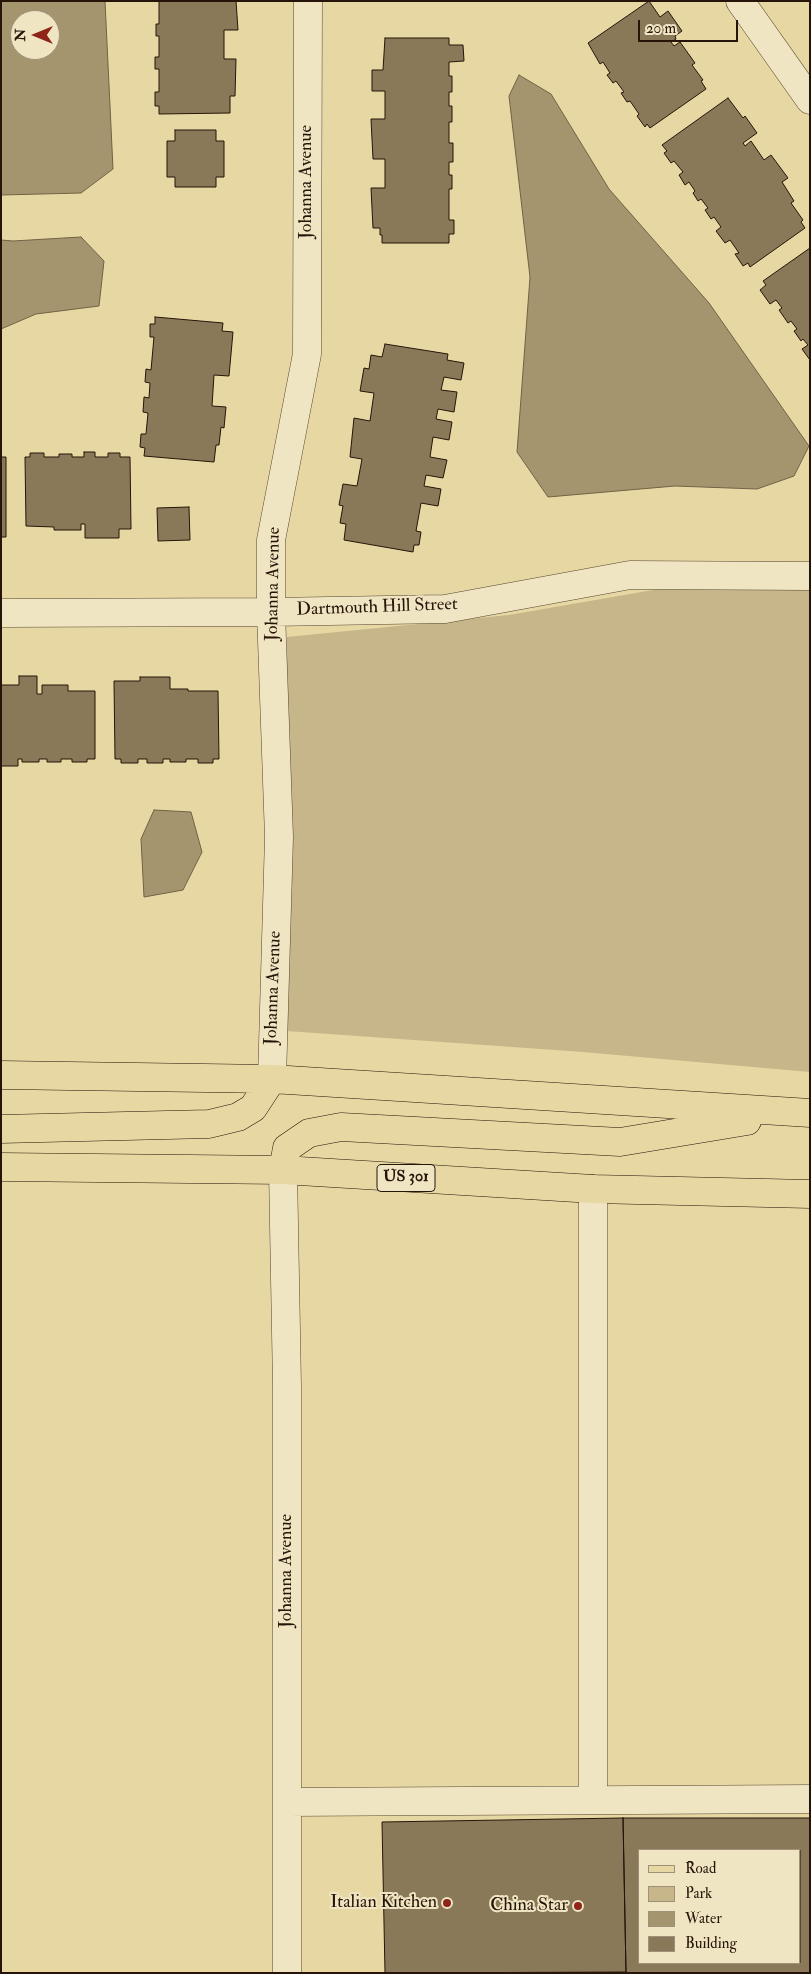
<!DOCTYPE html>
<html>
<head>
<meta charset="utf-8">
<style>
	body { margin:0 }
	#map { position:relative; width:811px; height:1974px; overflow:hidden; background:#e7d7a3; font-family:"IM FELL Double Pica",serif }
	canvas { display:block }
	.frame { position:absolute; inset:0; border:2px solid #261408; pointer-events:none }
	.legend { position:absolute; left:638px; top:1849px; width:162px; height:115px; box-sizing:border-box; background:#efe5c3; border:1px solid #9f9178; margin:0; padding:6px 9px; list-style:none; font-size:15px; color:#261408 }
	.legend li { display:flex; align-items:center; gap:10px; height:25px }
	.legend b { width:25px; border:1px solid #9f9178 }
	.north { position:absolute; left:10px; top:10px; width:50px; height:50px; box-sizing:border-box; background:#efe5c3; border:1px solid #9f9178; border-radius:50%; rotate:270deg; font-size:14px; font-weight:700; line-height:20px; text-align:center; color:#261408 }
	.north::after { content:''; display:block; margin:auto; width:18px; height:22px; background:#8f2418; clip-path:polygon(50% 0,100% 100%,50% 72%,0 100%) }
	.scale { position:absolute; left:638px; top:20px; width:100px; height:22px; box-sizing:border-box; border:2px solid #261408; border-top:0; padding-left:6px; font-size:15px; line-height:18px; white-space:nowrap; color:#261408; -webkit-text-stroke:4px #efe5c3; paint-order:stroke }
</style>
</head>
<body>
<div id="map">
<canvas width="811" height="1974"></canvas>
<div class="frame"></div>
<ul class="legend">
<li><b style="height:6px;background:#e7d7a3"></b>Road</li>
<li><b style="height:14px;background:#c6b689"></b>Park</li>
<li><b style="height:14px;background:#a5956e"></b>Water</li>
<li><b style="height:14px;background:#8a7959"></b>Building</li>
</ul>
<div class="north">N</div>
<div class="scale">20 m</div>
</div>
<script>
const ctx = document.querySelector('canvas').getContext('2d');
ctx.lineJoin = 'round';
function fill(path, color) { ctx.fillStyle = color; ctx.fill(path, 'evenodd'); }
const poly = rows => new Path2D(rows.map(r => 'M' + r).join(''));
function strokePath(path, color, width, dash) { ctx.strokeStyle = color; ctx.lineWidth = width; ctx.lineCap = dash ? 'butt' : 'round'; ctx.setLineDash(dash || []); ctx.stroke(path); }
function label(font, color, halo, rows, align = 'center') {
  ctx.font = font + ' "IM FELL Double Pica",serif'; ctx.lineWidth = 4; ctx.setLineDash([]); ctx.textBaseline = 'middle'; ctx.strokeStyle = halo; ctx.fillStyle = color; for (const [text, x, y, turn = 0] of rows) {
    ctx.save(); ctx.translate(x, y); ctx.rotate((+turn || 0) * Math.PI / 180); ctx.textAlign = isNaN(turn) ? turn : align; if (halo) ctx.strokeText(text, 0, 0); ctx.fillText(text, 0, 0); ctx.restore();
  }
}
const green = poly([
	[699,582,810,583,810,1072,583,1052,287,1031,287,637,509,615]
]);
const water = poly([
	[1,1,105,1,113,169,81,193,1,195,1,1],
	[20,20,50,20,50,50,20,50,20,20],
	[519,75,551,94,609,189,709,303,809,446,794,476,757,489,675,486,548,497,517,452,530,277,509,96,519,75],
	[81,237,104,261,99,306,36,314,1,329,1,240,13,241,81,237],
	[154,810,191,812,202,852,183,890,144,897,141,839,154,810]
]);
const building = poly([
	[159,1,236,1,238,30,224,30,224,59,236,59,235,96,230,96,230,113,159,114,159,106,155,106,155,92,159,92,159,69,155,69,155,57,159,57,159,36,156,36,156,24,159,24,159,1],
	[649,1,660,17,668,11,682,31,675,36,676,39,671,42,674,46,680,42,695,63,692,65,703,80,701,81,706,89,650,128,647,124,645,127,637,116,639,114,630,101,627,102,621,93,624,92,616,81,613,83,607,75,610,73,603,62,600,64,588,43,649,1],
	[385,38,449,38,449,45,463,45,464,61,449,62,449,76,452,76,452,92,449,92,449,106,452,106,452,122,449,122,449,143,453,143,453,162,449,162,449,175,452,175,452,189,449,189,449,220,454,220,454,234,449,234,449,243,382,243,382,235,380,235,380,228,373,228,371,188,385,188,385,159,373,159,371,119,385,119,385,91,372,91,372,70,383,70,385,38],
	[728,98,743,118,745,116,757,133,743,143,745,146,751,141,764,160,771,155,788,178,782,182,794,201,791,203,803,220,801,222,805,228,750,267,748,263,743,266,735,254,739,253,730,240,725,243,716,231,721,227,714,217,711,219,705,210,708,208,701,199,698,201,693,193,695,191,689,182,685,185,679,175,683,172,674,161,671,163,664,153,667,151,662,145,728,98],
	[175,130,216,130,216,141,224,141,224,177,216,177,216,187,175,187,175,177,167,177,167,141,175,141,175,130],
	[810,248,810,360,802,349,808,345,803,339,801,341,794,331,797,329,791,321,788,323,779,310,782,308,776,300,770,304,760,290,766,285,763,281,810,248],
	[155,317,223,323,222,331,233,332,229,376,214,375,212,406,226,407,224,428,221,427,219,445,216,445,214,462,144,456,145,448,140,447,141,434,146,434,148,413,143,412,144,397,149,398,150,383,145,382,146,369,151,370,154,337,150,337,150,324,155,324,155,317],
	[385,344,448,354,447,360,464,363,461,380,444,377,441,390,457,392,454,412,438,409,436,419,452,422,449,440,433,437,430,457,447,460,443,478,426,475,424,486,441,489,438,506,421,503,416,531,421,532,419,545,414,545,413,552,344,540,346,524,340,523,343,506,339,505,343,484,357,486,362,459,350,457,354,418,370,421,374,393,360,391,364,368,369,369,371,355,382,357,385,344],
	[84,452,95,452,95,457,108,457,108,453,120,453,120,457,130,457,131,529,119,529,119,538,85,538,85,524,81,524,81,530,54,530,54,527,26,526,25,457,30,457,30,453,44,453,44,457,59,457,59,454,72,454,72,457,84,457,84,452],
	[1,457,6,457,6,537,1,537,1,457],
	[189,507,190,540,158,541,157,508,189,507],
	[19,676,37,676,37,694,42,694,42,685,68,685,68,691,95,691,95,759,87,759,87,762,72,762,72,759,61,759,61,762,47,762,47,759,39,759,39,762,22,762,22,759,18,759,18,766,1,766,1,685,19,685,19,676],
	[140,677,170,677,170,689,188,689,188,691,218,691,219,759,213,759,213,763,198,763,198,759,186,759,186,762,170,762,170,759,163,759,163,763,147,763,147,759,138,759,138,763,121,763,121,759,115,759,114,681,140,681,140,677],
	[623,1818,810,1818,810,1973,626,1973,623,1818],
	[640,1850,800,1850,800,1963,640,1963,640,1850],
	[623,1818,626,1972,385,1973,382,1822,623,1818]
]);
const minor = poly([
	[740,1,810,100],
	[1,613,271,612,445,609,630,575,810,576],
	[272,1079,279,837,271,612,271,540,307,354,308,1],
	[283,1170,287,1386,287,1973],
	[593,1189,593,1800],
	[287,1802,810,1799]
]);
const major = poly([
	[1,1075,272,1079,810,1113],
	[1,1129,209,1124,238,1117,253,1108,272,1079],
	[1,1167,283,1170,593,1189,810,1194],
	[283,1170,287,1148,309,1133,341,1127,620,1142,747,1121]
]);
const markers = [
	[447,1903,5,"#8f2418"],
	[578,1906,5,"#8f2418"]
];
const shields = [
	[406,1178,58]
];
const shieldNames = [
	["US 301",406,1178]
];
const streetNames = [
	["Johanna Avenue",307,182,-90],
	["Johanna Avenue",274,584,-89],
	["Dartmouth Hill Street",377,608,-2],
	["Johanna Avenue",274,988,-88],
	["Johanna Avenue",287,1571,-90]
];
const poiNames = [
	["Italian Kitchen",437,1903],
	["China Star",568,1906]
];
fill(green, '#c6b689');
fill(water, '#a5956e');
strokePath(water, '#726145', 1);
fill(building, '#8a7959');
strokePath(building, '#261408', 1);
strokePath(minor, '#56452f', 29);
strokePath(major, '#261408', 29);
strokePath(minor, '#efe5c3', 28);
strokePath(major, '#e7d7a3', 28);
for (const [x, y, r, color] of markers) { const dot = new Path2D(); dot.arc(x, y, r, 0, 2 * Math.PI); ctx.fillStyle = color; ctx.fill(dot); strokePath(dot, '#efe5c3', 2); }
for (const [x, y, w] of shields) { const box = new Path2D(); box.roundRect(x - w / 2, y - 13.5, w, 27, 4); ctx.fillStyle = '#efe5c3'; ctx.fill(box); strokePath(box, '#261408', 1); }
label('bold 16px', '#261408', null, shieldNames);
label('18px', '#261408', '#efe5c3', streetNames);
label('18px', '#261408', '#efe5c3', poiNames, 'right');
</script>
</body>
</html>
